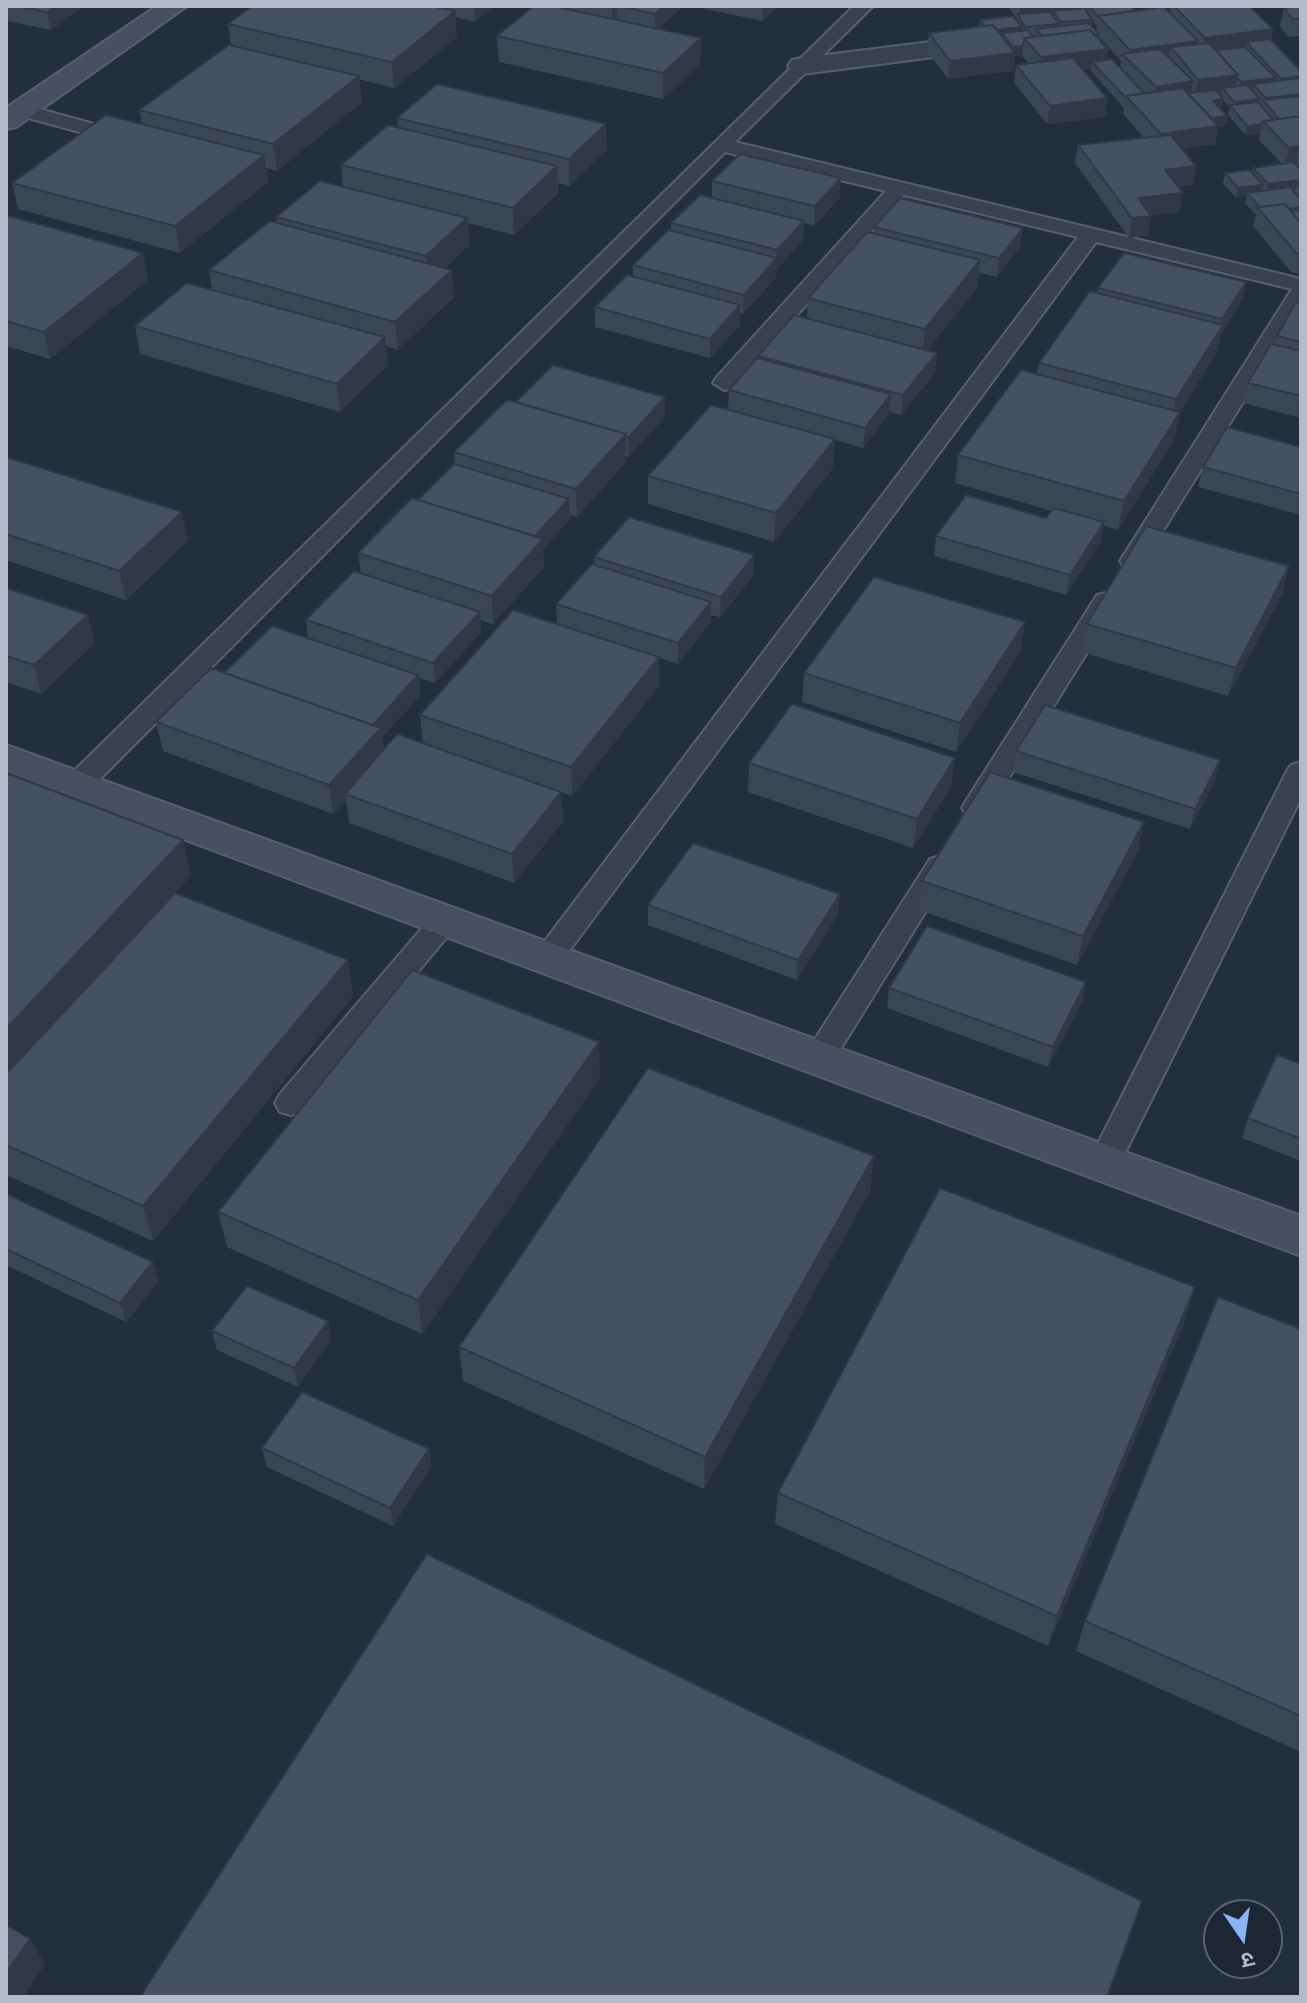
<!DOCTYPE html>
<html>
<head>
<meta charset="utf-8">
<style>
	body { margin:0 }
	#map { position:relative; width:1307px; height:2003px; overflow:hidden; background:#242f3e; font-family:"Titillium Web","Noto Sans Devanagari",sans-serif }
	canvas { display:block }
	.frame { position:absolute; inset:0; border:8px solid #b4bcc9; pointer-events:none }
	.north { position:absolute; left:1203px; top:1899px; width:80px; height:80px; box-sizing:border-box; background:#1d2633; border:2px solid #59626f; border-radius:50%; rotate:167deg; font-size:22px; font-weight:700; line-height:32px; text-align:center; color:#b4bcc9 }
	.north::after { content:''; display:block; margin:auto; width:28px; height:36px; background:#8ab4f8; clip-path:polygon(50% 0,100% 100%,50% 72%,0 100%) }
</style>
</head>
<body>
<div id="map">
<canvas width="1307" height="2003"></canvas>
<div class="frame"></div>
<div class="north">उ</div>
</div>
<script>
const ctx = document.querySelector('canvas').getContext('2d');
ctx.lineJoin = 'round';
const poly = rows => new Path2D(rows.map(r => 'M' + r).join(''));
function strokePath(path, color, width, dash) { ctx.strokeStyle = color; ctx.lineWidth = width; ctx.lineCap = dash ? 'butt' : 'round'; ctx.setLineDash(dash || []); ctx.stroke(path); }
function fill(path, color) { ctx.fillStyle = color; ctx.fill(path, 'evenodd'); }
const lane = poly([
	[854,6,873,6,735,142,1301,279,1301,309,1141,566,1132,568,1123,566,1120,561,1292,289,1096,242,558,966,548,969,538,966,533,958,538,950,1078,237,904,195,732,388,724,390,713,383,716,378,886,191,725,152,88,791,78,793,68,791,64,784,68,777,854,6],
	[21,104,134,135,137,139,127,145,14,114,11,110,21,104],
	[1106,593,1115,595,1119,601,986,815,976,817,966,815,962,808,966,801,1097,595,1106,593],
	[1301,762,1301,798,1120,1163,1115,1172,1104,1176,1093,1172,1088,1163,1287,771,1291,765,1301,762],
	[940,856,950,859,954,866,830,1066,819,1070,808,1066,804,1058,808,1050,930,859,940,856],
	[445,910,455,913,459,920,455,927,302,1112,291,1115,280,1112,275,1103,280,1094,435,913,445,910]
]);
const street = poly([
	[987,35,996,37,1000,43,996,49,802,74,792,72,788,66,792,60,802,58,987,35]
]);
const secondary = poly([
	[157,6,187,6,16,127,6,129,6,108,157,6],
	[6,745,1301,1216,1301,1256,6,773,6,745]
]);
const wall = poly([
	[6,6,84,6,51,30,6,21],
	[252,6,495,6,475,22,455,17,457,37,394,88,359,79,362,102,277,171,266,168,268,182,180,253,18,209,12,183,142,124,139,110,231,46,228,24],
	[565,6,684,6,658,29,701,38,700,64,663,99,499,62,497,36,565,9],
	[691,6,779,6,762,21],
	[1007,6,1131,6,1135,11,1146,9,1144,6,1249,6,1273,29,1271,40,1301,71,1301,274,1291,272,1253,226,1256,215,1245,203,1247,196,1236,198,1223,183,1225,173,1252,172,1253,168,1282,164,1259,140,1260,134,1245,135,1228,115,1230,108,1223,100,1221,109,1220,109,1225,126,1218,127,1215,144,1183,149,1196,166,1193,185,1178,187,1179,212,1151,215,1148,235,1129,238,1075,163,1078,145,1144,138,1123,114,1124,108,1091,71,1091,69,1083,70,1107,98,1105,117,1047,124,1014,83,1016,65,1028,63,1022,55,1015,56,1013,71,948,79,927,51,929,33,979,27,980,20,1017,20,1017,18],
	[1171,6,1170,13,1164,7],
	[1092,20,1097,26,1096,31,1092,26],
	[1099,37,1121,61,1120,68,1106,60,1108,49,1099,39],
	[1291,6,1301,6,1301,36,1288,37,1280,26,1284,8],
	[397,118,607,150,569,186,558,183,558,193,514,235,468,223,469,245,445,268,454,297,398,350,386,346,388,365,340,412,140,354,135,326,212,289,209,270,277,223,276,217,343,186,341,165,398,128],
	[712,181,840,197,814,226,804,223,803,240,777,269,776,277,743,314,740,313,740,325,710,358,595,327,595,307,633,277,633,265,671,231,671,223,712,198],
	[6,215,143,253,148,280,50,359,6,346],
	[874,227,1020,247,997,277,979,273,977,288,927,350,937,353,935,373,901,415,889,412,889,414,863,448,835,440,833,468,774,542,648,504,648,476,728,409,729,390,758,358,758,356,807,318,808,298,874,234],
	[1246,282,1241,302,1221,334,1217,352,1180,412,1174,440,1118,530,1103,525,1100,542,1066,595,934,556,936,536,1046,518,1052,511,955,483,958,455,1037,374,1039,363,1097,293,1098,288],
	[1301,303,1301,418,1244,403,1248,383,1275,345,1277,336],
	[516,402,665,417,628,457,626,457,626,462,577,517,570,515,570,519,543,549,544,567,493,624,480,620,481,632,435,683,419,678,420,696,382,737,384,749,423,743,420,715,557,624,556,604,594,564,594,557,754,555,753,576,720,617,711,615,711,622,678,664,659,658,659,686,572,796,435,748,561,792,563,821,514,883,349,823,346,800,333,814,163,751,156,722,224,673,308,638,306,620,361,573,358,553,418,500,455,465,454,452],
	[1301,447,1301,515,1198,487,1203,467],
	[6,457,188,540,126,600,6,560],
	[1289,566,1282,595,1228,696,1082,652,1087,624],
	[6,588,88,615,94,644,41,694,6,682],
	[1021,651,956,752,802,702,804,673],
	[1016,751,1215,780,1190,829,1013,772],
	[955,758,951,787,913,848,748,792,749,763],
	[6,773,191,875,175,893,348,960,353,996,153,1241,6,1175],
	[1138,851,1077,965,919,910,922,881],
	[648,905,838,914,797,980,648,925],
	[889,988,1082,1002,1048,1067,887,1008],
	[1301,1064,1301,1161,1242,1138,1248,1118],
	[600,1078,422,1334,227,1247,218,1212],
	[874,1156,870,1191,704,1489,463,1381,459,1347],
	[6,1194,159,1281,126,1322,6,1265],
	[328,1321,331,1340,298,1387,217,1350,212,1331],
	[1185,1321,1048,1646,775,1524,778,1493],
	[1301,1329,1301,1752,1076,1651,1085,1621],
	[262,1448,429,1449,431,1467,393,1526,267,1467]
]);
const shadedWall = poly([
	[56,6,84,6,51,30,47,12],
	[474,6,495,6,475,22],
	[612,6,617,6,617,18,612,22],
	[664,6,684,6,655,32,655,14],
	[763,6,779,6,762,21],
	[1020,6,1089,6,1088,12,1056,16,1053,11,1052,16,1019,16],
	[1146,6,1171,6,1146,9],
	[455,11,457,37,394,88,392,62],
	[1022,27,1021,36,1002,33,1002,38,988,31],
	[1273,29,1269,47,1246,42,1244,50,1202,56,1205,38],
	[701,38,700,64,663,99,663,73],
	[1198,41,1195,59,1171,47,1168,62,1129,60,1130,50],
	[1023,46,1022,55,1015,56,1013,71,948,79,950,61,1012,53,1013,47],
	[1108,49,1105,67,1092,62,1091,69,1039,76,1041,57],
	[1238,75,1234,94,1222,88,1221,95,1195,98,1198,80],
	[359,76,362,102,277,171,273,144],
	[1276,78,1274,87,1253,84,1252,90,1239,92,1241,82],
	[1193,81,1190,98,1153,106,1156,87],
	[1301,94,1301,103,1265,103,1266,98],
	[1107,98,1105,117,1047,124,1050,106],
	[1223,99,1221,109,1211,110,1213,101],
	[1260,99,1257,108,1233,109,1234,102],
	[1227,116,1225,126,1218,127,1215,144,1157,153,1161,134,1209,119],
	[606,124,607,150,569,186,569,159],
	[1262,124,1260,134,1245,135,1247,126],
	[1301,146,1301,155,1298,152,1296,165,1285,166,1289,148],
	[264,155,268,182,180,253,175,226],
	[557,166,558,193,514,235,513,208],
	[1196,166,1193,185,1161,189,1165,170],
	[841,178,840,197,814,226,815,206],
	[1301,180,1301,189,1297,184,1295,190,1266,194,1268,184],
	[1263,185,1261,195,1247,193,1247,196,1236,198,1238,188],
	[1183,193,1179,212,1135,217,1138,198],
	[1151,216,1148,235,1129,238,1132,218],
	[467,218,469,245,428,283,426,256],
	[804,221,803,240,777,269,776,277,743,314,744,295,776,259,777,250],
	[1023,228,1020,247,997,277,999,258],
	[143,253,148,280,50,359,44,332],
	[980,260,977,288,922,357,925,329],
	[452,270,454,297,398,350,395,322],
	[1246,282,1241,302,1221,334,1217,352,1180,412,1174,440,1118,530,1124,501,1170,427,1176,399,1220,330,1222,319],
	[740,305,740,325,710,358,710,339],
	[385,337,388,365,340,412,337,384],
	[937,353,935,373,901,415,903,395],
	[891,394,889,414,863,448,865,428],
	[665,397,665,417,628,457,628,438],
	[626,434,626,462,577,517,576,489],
	[835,439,833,468,774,542,776,513],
	[569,499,570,519,543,549,544,567,493,624,492,596,533,539],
	[182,512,188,540,126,600,119,571],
	[1104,522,1100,542,1066,595,1070,575],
	[754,555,753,576,720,617,721,597],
	[1289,566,1282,595,1228,696,1236,668],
	[711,602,711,622,678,664,678,643],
	[480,612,481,632,435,683,433,663],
	[88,615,94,644,41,694,34,665],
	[1025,622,1021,651,956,752,960,723],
	[659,657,659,686,572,796,571,767],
	[418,675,420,696,382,737,385,757,345,794,346,800,333,814,329,785,370,728],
	[955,758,951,787,913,848,917,819],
	[1220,760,1215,780,1190,829,1195,809],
	[561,792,563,821,514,883,512,854],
	[1144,822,1138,851,1077,965,1083,936],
	[183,840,191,875,6,1077,6,1029],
	[840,894,838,914,797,980,798,960],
	[348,960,353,996,153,1241,143,1206],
	[1086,982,1082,1002,1048,1067,1053,1047],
	[599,1042,600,1078,422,1334,418,1300],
	[874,1156,870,1191,704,1489,705,1457],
	[153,1262,159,1281,126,1322,120,1303],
	[1195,1287,1185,1321,1048,1646,1057,1616],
	[328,1321,331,1340,298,1387,294,1368],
	[429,1449,431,1467,393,1526,390,1508],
	[30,1939,45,1964,23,1997,6,1997,6,1973]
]);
const building = poly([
	[15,6,56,6,47,12,15,6],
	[252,6,431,6,455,11,392,62,228,24,252,6],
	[534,6,552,6,701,38,663,73,497,36,534,6],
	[619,6,664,6,655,14,619,6],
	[1090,6,1131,6,1135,11,1098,16,1098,17,1090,6],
	[1174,6,1249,6,1273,29,1205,38,1174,6],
	[1301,6,1301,19,1292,19,1284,8,1301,6],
	[1164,7,1198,41,1130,50,1098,16,1164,7],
	[1084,8,1092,20,1061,22,1053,11,1084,8],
	[1050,12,1059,24,1025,27,1018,14,1050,12],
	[1013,16,1022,27,996,30,993,25,985,26,980,20,1013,16],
	[1089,23,1099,35,1095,35,1090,30,1042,36,1036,29,1089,23],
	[993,25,1015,53,950,61,929,33,993,25],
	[1028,30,1033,37,1024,38,1023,46,1013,47,1002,33,1028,30],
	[1090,30,1108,49,1041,57,1024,38,1090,30],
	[1270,39,1301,71,1301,76,1281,79,1246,42,1270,39],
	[1209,43,1238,75,1198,80,1171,47,1209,43],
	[229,45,359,76,273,144,139,110,229,45],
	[1245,47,1276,78,1241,82,1237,78,1238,75,1216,50,1245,47],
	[1160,49,1193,81,1156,87,1122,54,1160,49],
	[1073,58,1107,98,1050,106,1016,65,1073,58],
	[1112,59,1144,93,1126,96,1126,98,1092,62,1112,59],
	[1301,78,1301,94,1266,98,1253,84,1301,78],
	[437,84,606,124,569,159,397,118,437,84],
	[1247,85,1260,99,1234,102,1222,88,1247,85],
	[1183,88,1218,126,1161,134,1126,96,1183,88],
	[1216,90,1223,99,1213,101,1227,116,1212,118,1187,93,1216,90],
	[1301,96,1301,116,1279,119,1263,100,1301,96],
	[1258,102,1273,120,1263,121,1262,124,1247,126,1230,105,1258,102],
	[106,115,264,155,175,226,12,183,106,115],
	[1301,116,1301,146,1289,148,1263,121,1301,116],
	[388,125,557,166,513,208,341,165,388,125],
	[1171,135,1196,166,1165,170,1183,193,1138,198,1151,216,1132,218,1078,145,1171,135],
	[740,154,841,178,815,206,712,181,740,154],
	[1294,162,1301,170,1301,180,1268,184,1253,168,1294,162],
	[1250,170,1263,185,1238,188,1225,173,1250,170],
	[320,181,467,218,426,256,276,217,320,181],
	[1290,187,1301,200,1301,207,1289,209,1285,204,1260,207,1247,193,1290,187],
	[700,195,804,221,777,250,671,223,700,195],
	[900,198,1023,228,999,258,874,227,900,198],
	[1285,204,1301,223,1301,254,1296,253,1257,207,1285,204],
	[1301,210,1301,223,1291,211,1301,210],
	[6,215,143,253,44,332,6,321,6,215],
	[270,221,452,270,395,322,209,270,270,221],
	[668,230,777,258,744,295,633,265,668,230],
	[867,232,980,260,925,329,808,298,867,232],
	[1124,253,1246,282,1222,319,1098,288,1124,253],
	[627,275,740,305,710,339,595,307,627,275],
	[187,283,385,337,337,384,135,326,187,283],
	[1090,291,1223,325,1176,399,1039,363,1090,291],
	[1296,302,1301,303,1301,342,1277,336,1296,302],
	[794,315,937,353,903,395,758,356,794,315],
	[1271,344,1301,351,1301,396,1248,383,1271,344],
	[757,358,891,394,865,428,729,390,757,358],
	[553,365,665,397,628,438,626,437,626,434,516,402,553,365],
	[1021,370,1180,412,1124,501,958,455,1021,370],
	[507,400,626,434,576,489,454,452,507,400],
	[711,405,835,439,776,513,648,476,711,405],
	[1227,427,1301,447,1301,494,1203,467,1227,427],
	[6,457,182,512,119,571,6,534,6,457],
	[454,464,569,499,535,536,418,500,454,464],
	[966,495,1046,518,1054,508,1104,522,1070,575,936,536,966,495],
	[412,498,543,539,492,596,358,553,412,498],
	[629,517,754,555,721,597,594,557,629,517],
	[1146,526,1289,566,1236,668,1087,624,1146,526],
	[592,564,711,602,678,643,556,604,592,564],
	[354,571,480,612,433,663,306,620,354,571],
	[874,577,1025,622,960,723,804,673,874,577],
	[6,588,88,615,34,665,6,656,6,588],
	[513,610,659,657,571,767,420,715,513,610],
	[272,626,418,675,373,725,224,673,272,626],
	[211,668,381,728,329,785,156,722,211,668],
	[792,704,955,758,917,819,749,763,792,704],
	[1045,705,1220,760,1195,809,1016,751,1045,705],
	[397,734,561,792,512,854,345,794,397,734],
	[990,772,1144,822,1083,936,922,881,990,772],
	[6,773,183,840,6,1029,6,773],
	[693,843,840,894,798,960,648,905,693,843],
	[175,893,348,960,143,1206,6,1145,6,1074,175,893],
	[927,926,1086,982,1053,1047,889,988,927,926],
	[412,970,599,1042,418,1300,218,1212,412,970],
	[1277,1055,1301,1064,1301,1139,1248,1118,1277,1055],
	[648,1068,874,1156,705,1457,459,1347,648,1068],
	[940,1188,1195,1287,1057,1616,778,1493,940,1188],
	[6,1194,153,1262,120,1303,6,1249,6,1194],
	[247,1286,328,1321,294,1368,212,1331,247,1286],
	[1218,1297,1301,1329,1301,1716,1085,1621,1218,1297],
	[302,1392,429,1449,390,1508,262,1448,302,1392],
	[427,1554,1142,1901,1107,1997,140,1997,427,1554],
	[6,1925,30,1939,6,1973,6,1925]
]);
strokePath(lane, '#565f6c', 4);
strokePath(street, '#565f6c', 4);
strokePath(secondary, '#565f6c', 4);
fill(lane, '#38414e');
fill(street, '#38414e');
fill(secondary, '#465061');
fill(wall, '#3b4654');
fill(shadedWall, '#303945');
fill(building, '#455162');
strokePath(building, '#303945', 2);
</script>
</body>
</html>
